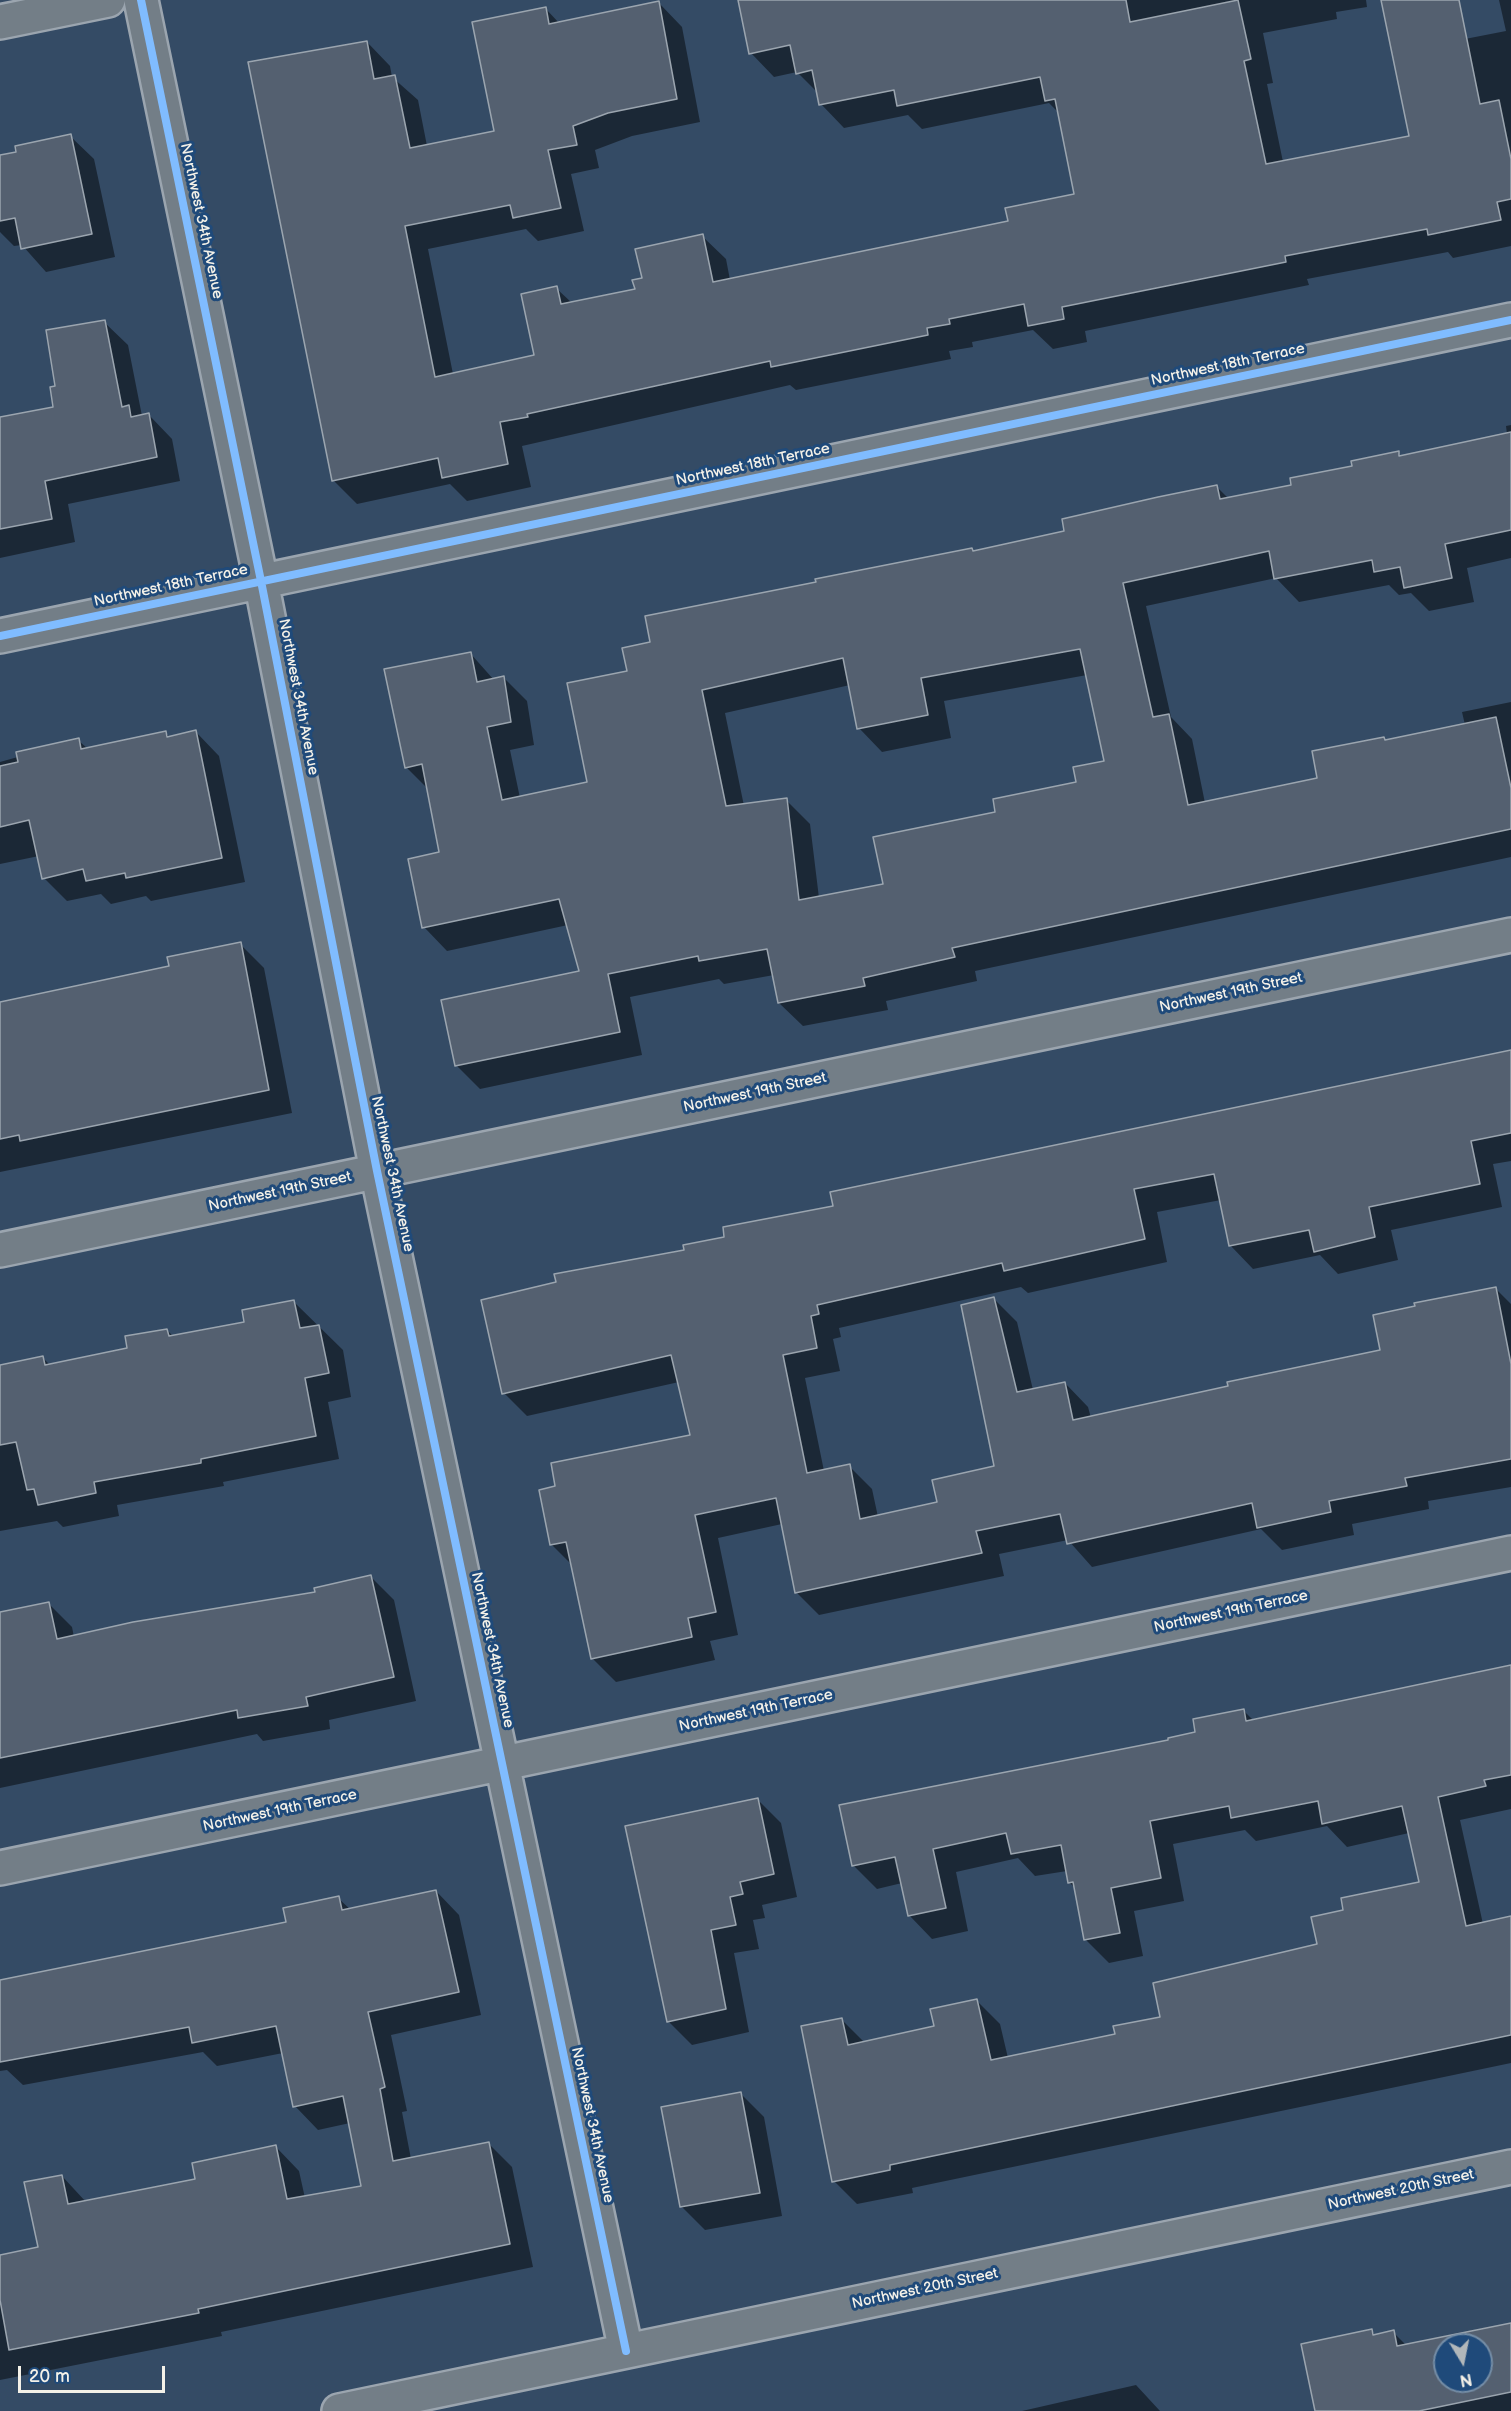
<!DOCTYPE html>
<html>
<head>
<meta charset="utf-8">
<style>
	body { margin:0 }
	#map { position:relative; width:1511px; height:2411px; overflow:hidden; background:#344b65; font-family:"Balsamiq Sans",sans-serif }
	canvas { display:block }
	.north { position:absolute; left:1433px; top:2333px; width:60px; height:60px; box-sizing:border-box; background:#1f4a7a; border:2px solid #748da6; border-radius:50%; rotate:170deg; font-size:16px; font-weight:700; line-height:24px; text-align:center; color:#f4f1e8 }
	.north::after { content:''; display:block; margin:auto; width:21px; height:27px; background:#b1b7ba; clip-path:polygon(50% 0,100% 100%,50% 72%,0 100%) }
	.scale { position:absolute; left:18px; top:2366px; width:147px; height:27px; box-sizing:border-box; border:3px solid #f4f1e8; border-top:0; padding-left:8px; font-size:18px; line-height:21px; white-space:nowrap; color:#f4f1e8; -webkit-text-stroke:4px #1f4a7a; paint-order:stroke }
</style>
</head>
<body>
<div id="map">
<canvas width="1511" height="2411"></canvas>
<div class="north">N</div>
<div class="scale">20 m</div>
</div>
<script>
const ctx = document.querySelector('canvas').getContext('2d');
ctx.lineJoin = 'round';
function fill(path, color) { ctx.fillStyle = color; ctx.fill(path, 'evenodd'); }
const poly = rows => new Path2D(rows.map(r => 'M' + r).join(''));
function strokePath(path, color, width, dash) { ctx.strokeStyle = color; ctx.lineWidth = width; ctx.lineCap = dash ? 'butt' : 'round'; ctx.setLineDash(dash || []); ctx.stroke(path); }
function label(font, color, halo, rows, align = 'center') {
  ctx.font = font + ' "Balsamiq Sans",sans-serif'; ctx.lineWidth = 6; ctx.setLineDash([]); ctx.textBaseline = 'middle'; ctx.strokeStyle = halo; ctx.fillStyle = color; for (const [text, x, y, turn = 0] of rows) {
    ctx.save(); ctx.translate(x, y); ctx.rotate((+turn || 0) * Math.PI / 180); ctx.textAlign = isNaN(turn) ? turn : align; if (halo) ctx.strokeText(text, 0, 0); ctx.fillText(text, 0, 0); ctx.restore();
  }
}
const shadow = poly([
	[739,0,1366,0,1367,7,1336,12,1337,19,1263,33,1273,83,1267,84,1283,162,1410,137,1393,53,1506,31,1499,0,1511,0,1511,246,1453,258,1448,252,1307,279,1309,285,1085,331,1087,342,1053,349,1033,330,972,342,973,347,949,351,951,359,796,390,790,385,522,446,531,487,467,501,450,484,357,504,333,480,367,42,390,66,392,77,418,100,427,146,496,132,545,8,560,24,659,3,682,27,700,122,632,136,595,150,599,168,571,174,584,231,538,241,526,229,428,249,453,374,536,356,556,288,572,303,637,290,644,279,702,236,726,259,730,280,1009,222,1076,196,1059,113,1049,103,922,129,908,115,844,128,821,104,819,94,797,72,774,77,751,53],
	[70,136,94,159,115,257,46,272,22,245,14,246,0,232,0,157],
	[104,322,128,345,142,416,149,415,172,439,180,481,68,504,75,542,0,558,0,419,55,408,57,388],
	[1511,425,1511,558,1467,568,1474,602,1429,611,1411,593,1399,595,1389,585,1299,602,1276,578,1146,606,1171,717,1192,739,1205,803,1319,779,1384,738,1387,741,1465,725,1462,712,1511,702,1511,857,975,971,977,981,886,1001,888,1010,803,1026,779,1003,774,975,724,984,719,979,630,997,642,1055,480,1089,456,1065,581,972,568,925,447,951,424,927,441,854,428,789,406,767,470,653,494,680,504,678,527,701,534,745,510,750,520,798,589,783,629,672,652,643,974,552,1065,532,1216,486,1229,499,1293,486,1398,453,1402,457,1507,434,1506,426],
	[1087,675,1105,762,1078,783,997,814,885,885,819,898,810,824,786,800,744,806,725,713,850,685,859,728,882,752,951,738,944,701],
	[196,732,219,756,245,882,151,901,146,896,111,904,101,894,67,901,44,878,39,856,0,864,0,762,78,740,88,749,165,733,170,737],
	[240,944,264,968,292,1113,0,1172,0,1003,171,967],
	[1511,1051,1511,1161,1493,1164,1502,1207,1391,1230,1398,1260,1338,1274,1320,1255,1253,1269,1230,1245,1221,1200,1157,1212,1167,1262,1028,1293,1021,1287,839,1328,841,1337,833,1339,840,1371,805,1378,824,1471,849,1466,872,1489,878,1517,938,1503,996,1467,994,1299,1017,1322,1033,1390,1065,1383,1088,1407,1091,1418,1381,1351,1496,1289,1511,1304,1511,1487,1428,1501,1429,1509,1352,1524,1354,1535,1282,1550,1261,1529,1092,1567,1068,1540,999,1554,1004,1576,819,1615,796,1592,782,1524,718,1538,738,1635,710,1641,715,1660,616,1682,592,1658,572,1565,551,1544,557,1487,692,1436,679,1382,527,1416,504,1393,685,1251,835,1207],
	[294,1302,343,1350,351,1397,328,1402,339,1459,223,1482,224,1486,117,1505,119,1516,63,1527,57,1521,0,1531,0,1367,43,1358,50,1365,128,1349,167,1330,173,1336,246,1324],
	[371,1577,394,1600,416,1701,329,1720,330,1729,263,1741,257,1734,0,1788,0,1614,49,1604,72,1627,74,1637,316,1593],
	[1511,1666,1511,1809,1460,1820,1483,1924,1511,1918,1511,2063,912,2188,913,2193,857,2204,834,2181,842,2020,865,2043,935,2027,977,2001,1000,2024,1008,2058,1117,2036,1162,2018,1319,1945,1345,1911,1420,1883,1409,1833,1347,1847,1327,1826,1256,1841,1245,1830,1173,1844,1184,1901,1134,1911,1143,1956,1109,1963,1086,1940,1076,1889,1069,1882,1067,1871,1035,1876,1018,1858,956,1872,968,1931,932,1939,909,1915,902,1883,877,1889,853,1865,1170,1741,1197,1733,1243,1710,1254,1721],
	[757,1799,781,1823,797,1897,762,1905,765,1918,753,1920,759,1949,734,1953,749,2032,692,2045,668,2021],
	[436,1891,459,1915,481,2015,391,2035,407,2111,402,2112,411,2159,488,2143,512,2167,533,2267,221,2332,222,2336,0,2380,0,2257,40,2249,62,2176,86,2202,197,2180,276,2147,299,2171,305,2198,363,2188,350,2123,318,2130,295,2106,283,2053,217,2066,203,2052,23,2085,7,2070,0,2071,0,1982,288,1923,338,1898,351,1910],
	[741,2094,764,2117,782,2216,705,2230,682,2207,663,2108],
	[1511,2325,1511,2411,1316,2411,1371,2331,1376,2336,1393,2332,1407,2346],
	[1445,2345,1481,2345,1481,2381,1445,2381],
	[1136,2385,1160,2411,1022,2411]
]);
const building = poly([
	[738,0,1126,0,1130,22,1238,0,1251,59,1244,61,1266,164,1409,136,1381,0,1459,0,1480,104,1499,100,1511,159,1511,199,1497,202,1501,220,1428,235,1427,229,1285,256,1286,262,1062,307,1064,319,1028,326,1024,304,949,319,950,324,927,328,928,335,771,367,770,361,527,414,528,417,500,422,508,464,442,478,438,458,332,481,248,62,367,41,374,79,395,75,410,148,494,131,472,22,546,7,549,24,659,1,677,99,608,113,573,126,577,145,548,150,561,208,513,218,510,205,405,226,435,377,534,355,521,294,557,286,561,304,635,289,632,280,642,278,635,249,703,234,713,282,1008,221,1005,208,1074,194,1055,99,1045,101,1040,77,897,106,894,90,819,105,812,70,796,74,790,45,749,54,738,0],
	[71,134,92,234,21,249,15,218,0,221,0,155,16,152,15,146,71,134],
	[105,320,122,407,129,405,131,417,149,413,157,457,45,481,52,519,0,529,0,417,53,407,50,387,55,386,46,330,105,320],
	[1511,432,1511,530,1445,544,1452,578,1404,588,1400,567,1374,572,1372,560,1274,579,1269,551,1123,583,1153,717,1169,714,1188,805,1317,778,1312,751,1384,737,1385,740,1496,717,1511,788,1511,829,952,948,955,957,863,978,865,986,778,1003,767,949,699,961,698,956,608,974,620,1032,455,1066,441,1000,579,971,559,899,422,928,408,859,439,852,422,764,405,768,384,669,471,652,477,682,504,676,511,722,487,727,502,800,587,782,567,683,627,671,622,648,650,642,645,616,816,582,815,579,972,548,973,551,1064,531,1062,519,1158,497,1217,485,1220,499,1291,485,1290,478,1352,466,1351,461,1399,451,1399,456,1511,432],
	[1080,649,1104,761,1073,767,1076,782,993,799,995,812,873,837,883,884,799,900,787,798,726,806,702,690,843,658,857,729,928,715,921,678,1080,649],
	[196,730,222,858,126,878,125,873,86,881,83,869,42,879,29,820,0,827,0,766,18,762,16,752,79,738,81,749,166,731,167,737,196,730],
	[241,942,269,1090,20,1141,19,1135,0,1139,0,1002,169,966,167,957,241,942],
	[1511,1050,1511,1133,1471,1141,1480,1184,1369,1207,1375,1237,1314,1252,1309,1230,1229,1246,1214,1174,1134,1189,1145,1239,1004,1271,1002,1263,817,1305,819,1314,811,1316,817,1348,783,1355,807,1473,850,1464,860,1519,937,1502,932,1480,994,1466,961,1305,994,1297,1017,1392,1065,1382,1073,1420,1228,1386,1227,1382,1380,1350,1373,1315,1415,1306,1414,1303,1496,1287,1511,1364,1511,1459,1405,1478,1407,1486,1329,1501,1331,1512,1257,1528,1252,1503,1067,1544,1060,1514,976,1531,982,1553,795,1593,776,1498,695,1515,716,1612,688,1618,692,1637,591,1659,566,1542,550,1545,539,1490,555,1486,551,1463,690,1435,671,1355,502,1394,481,1300,556,1282,554,1274,684,1250,683,1245,724,1237,723,1227,833,1206,830,1192,1511,1050],
	[294,1300,300,1328,319,1325,329,1373,305,1378,316,1436,201,1459,201,1463,94,1482,96,1493,38,1505,34,1489,27,1490,16,1442,0,1445,0,1365,43,1356,45,1365,127,1348,125,1336,167,1329,169,1336,244,1322,242,1310,294,1300],
	[371,1575,394,1677,306,1697,308,1706,238,1718,237,1710,0,1758,0,1612,49,1602,57,1639,133,1622,315,1592,314,1588,371,1575],
	[1511,1665,1511,1775,1484,1780,1486,1786,1438,1797,1466,1926,1511,1916,1511,2035,890,2165,890,2170,832,2182,801,2026,842,2018,848,2045,934,2026,930,2009,977,1999,991,2060,1115,2034,1113,2026,1160,2017,1153,1983,1317,1944,1311,1917,1343,1910,1341,1898,1419,1882,1402,1806,1322,1824,1318,1801,1231,1818,1229,1806,1150,1821,1161,1878,1111,1888,1120,1933,1084,1940,1073,1882,1068,1883,1061,1845,1011,1854,1006,1833,933,1849,946,1908,908,1916,895,1857,852,1866,839,1805,1168,1740,1168,1738,1195,1732,1193,1719,1244,1709,1246,1721,1511,1665],
	[758,1798,774,1874,740,1882,743,1894,730,1897,736,1925,711,1930,726,2009,667,2022,625,1826,758,1798],
	[436,1890,459,1992,368,2012,385,2087,380,2089,393,2161,489,2142,510,2244,198,2309,199,2313,9,2350,0,2300,0,2255,38,2247,24,2182,62,2175,68,2204,195,2179,192,2163,276,2145,287,2199,361,2186,343,2096,293,2107,276,2026,192,2043,189,2027,0,2062,0,1980,286,1922,283,1908,339,1896,342,1910,436,1890],
	[741,2092,760,2193,680,2207,661,2107,741,2092],
	[1511,2323,1511,2392,1419,2411,1315,2411,1301,2344,1372,2329,1373,2335,1394,2330,1397,2346,1511,2323],
	[1445,2345,1481,2345,1481,2381,1445,2381,1445,2345]
]);
const minor = poly([
	[141,0,261,581,377,1171,626,2351],
	[0,22,108,0],
	[0,636,1511,320],
	[0,1250,1511,935],
	[0,1868,1511,1553],
	[339,2411,1511,2167]
]);
const cycleway = poly([
	[141,0,261,581,377,1171,626,2351],
	[0,636,1511,320]
]);
const streetNames = [
	["Northwest 34th Avenue",201,221,78],
	["Northwest 18th Terrace",1228,365,-12],
	["Northwest 18th Terrace",753,465,-12],
	["Northwest 18th Terrace",171,586,-12],
	["Northwest 34th Avenue",298,697,79],
	["Northwest 19th Street",1231,993,-12],
	["Northwest 19th Street",755,1093,-12],
	["Northwest 34th Avenue",392,1174,78],
	["Northwest 19th Street",280,1192,-12],
	["Northwest 19th Terrace",1231,1612,-12],
	["Northwest 34th Avenue",492,1650,78],
	["Northwest 19th Terrace",756,1711,-12],
	["Northwest 19th Terrace",280,1811,-12],
	["Northwest 34th Avenue",592,2125,78],
	["Northwest 20th Street",1401,2190,-12],
	["Northwest 20th Street",925,2289,-12]
];
fill(shadow, '#0007');
fill(building, '#546070');
strokePath(building, '#9ba5af', 1.5);
strokePath(minor, '#9ba5af', 38);
strokePath(minor, '#737e87', 33);
strokePath(cycleway, '#80bcff', 8);
label('15px', '#f4f1e8', '#1f4a7a', streetNames);
</script>
</body>
</html>
